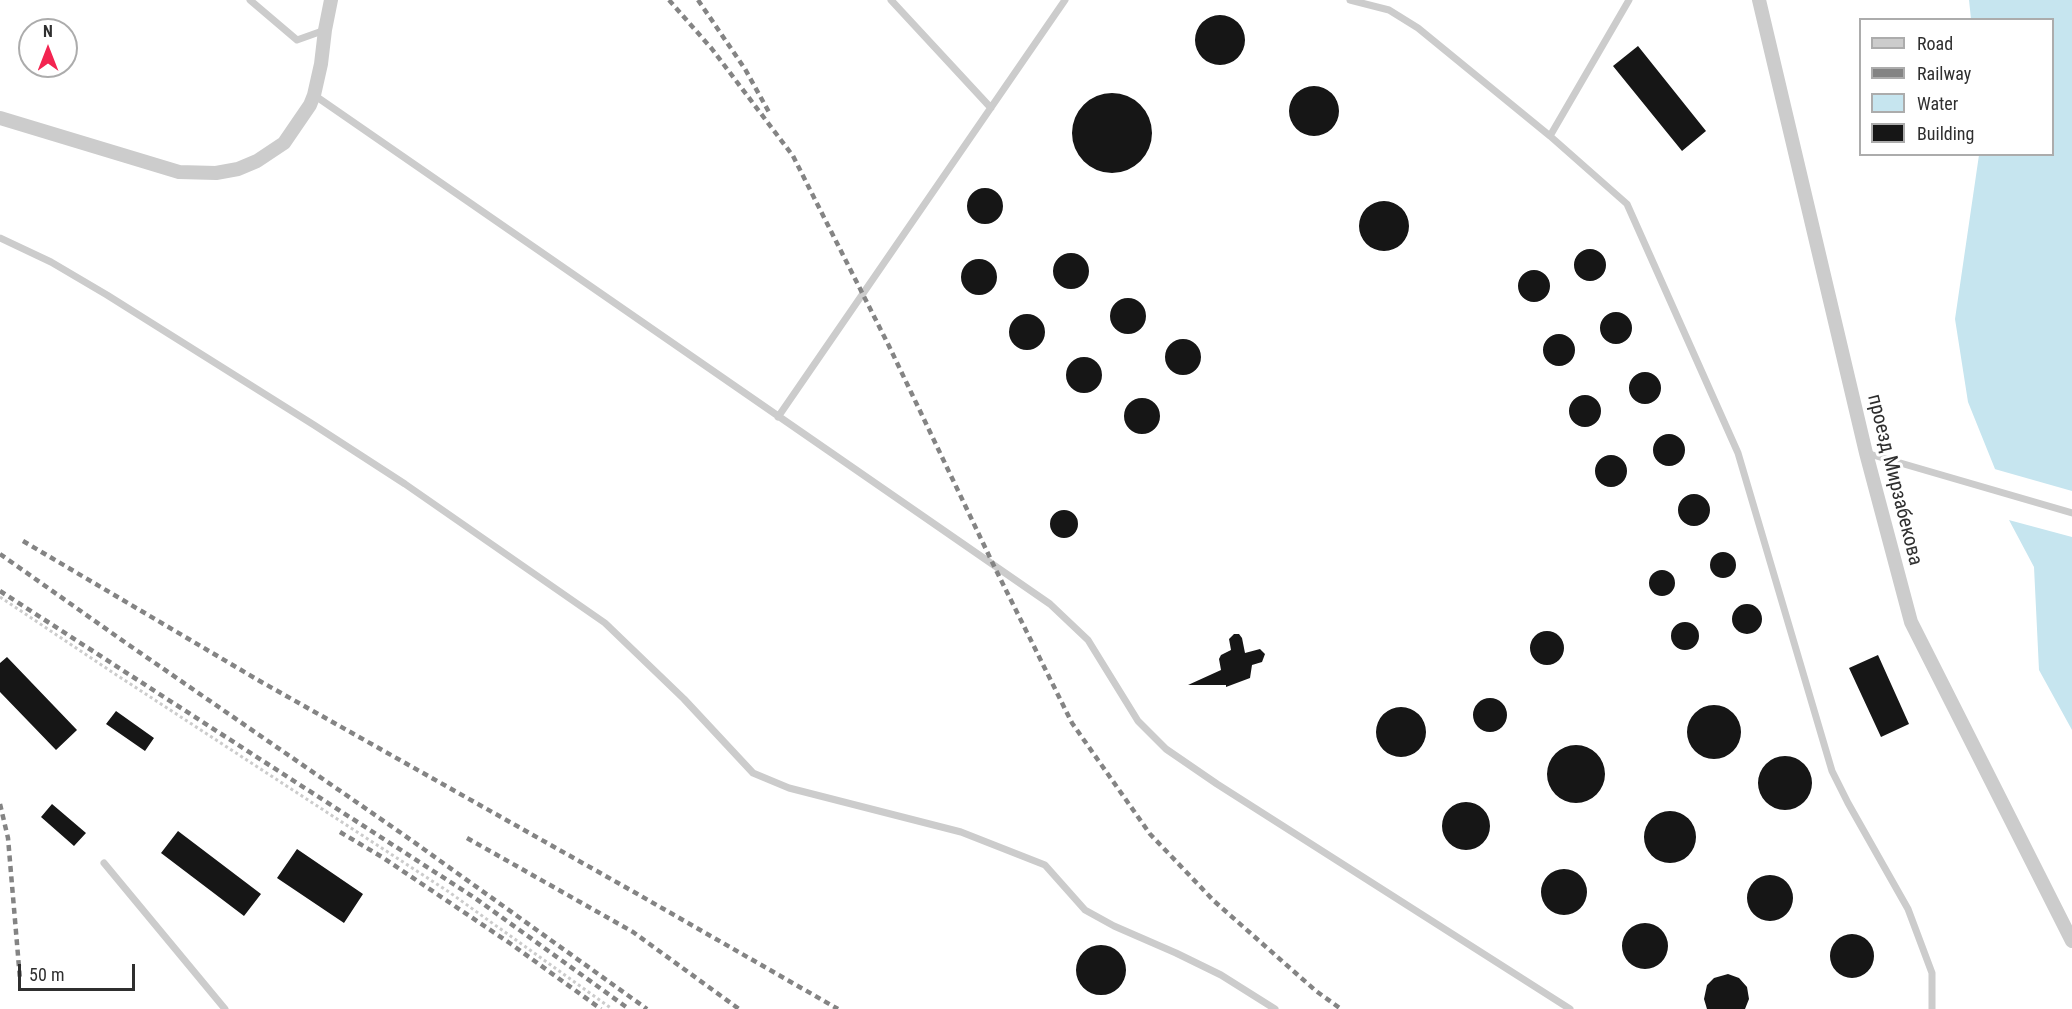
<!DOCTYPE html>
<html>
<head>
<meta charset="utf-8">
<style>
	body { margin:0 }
	#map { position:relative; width:2072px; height:1009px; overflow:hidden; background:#fff; font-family:"Roboto Condensed",sans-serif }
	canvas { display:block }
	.legend { position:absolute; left:1859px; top:18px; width:195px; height:138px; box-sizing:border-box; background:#fff; border:2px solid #acacac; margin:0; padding:8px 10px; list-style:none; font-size:18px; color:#2f2f2f }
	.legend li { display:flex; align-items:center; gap:12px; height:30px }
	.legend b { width:30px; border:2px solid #acacac }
	.north { position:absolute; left:18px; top:18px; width:60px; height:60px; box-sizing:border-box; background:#fff; border:2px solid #acacac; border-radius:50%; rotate:0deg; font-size:16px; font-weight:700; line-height:24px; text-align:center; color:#2f2f2f }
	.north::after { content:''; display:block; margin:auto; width:21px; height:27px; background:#f32450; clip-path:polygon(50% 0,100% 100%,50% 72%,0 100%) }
	.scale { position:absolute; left:18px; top:964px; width:117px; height:27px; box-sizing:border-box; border:3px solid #2f2f2f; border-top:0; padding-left:8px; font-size:18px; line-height:21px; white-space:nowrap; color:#2f2f2f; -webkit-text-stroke:4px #fff; paint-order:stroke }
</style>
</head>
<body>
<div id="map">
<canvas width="2072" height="1009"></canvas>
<ul class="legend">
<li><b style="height:8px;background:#ccc"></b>Road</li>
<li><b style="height:8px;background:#848484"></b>Railway</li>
<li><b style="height:16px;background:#c6e5ef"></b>Water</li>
<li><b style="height:16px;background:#161616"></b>Building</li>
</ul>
<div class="north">N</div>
<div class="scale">50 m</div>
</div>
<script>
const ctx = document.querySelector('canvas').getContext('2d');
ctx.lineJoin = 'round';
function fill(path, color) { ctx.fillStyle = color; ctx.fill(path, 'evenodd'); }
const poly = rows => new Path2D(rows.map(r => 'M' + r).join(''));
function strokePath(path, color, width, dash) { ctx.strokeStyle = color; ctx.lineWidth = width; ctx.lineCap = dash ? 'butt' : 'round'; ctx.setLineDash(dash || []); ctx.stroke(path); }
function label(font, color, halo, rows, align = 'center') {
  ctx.font = font + ' "Roboto Condensed",sans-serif'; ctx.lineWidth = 6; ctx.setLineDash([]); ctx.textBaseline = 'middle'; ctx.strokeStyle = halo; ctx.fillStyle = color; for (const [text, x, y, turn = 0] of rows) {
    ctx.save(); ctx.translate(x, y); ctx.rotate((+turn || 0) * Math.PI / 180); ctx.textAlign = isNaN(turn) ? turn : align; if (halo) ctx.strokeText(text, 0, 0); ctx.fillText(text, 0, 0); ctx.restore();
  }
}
const water = poly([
	[1969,0,2072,0,2072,730,2039,670,2034,567,2009,520,1995,469,1968,402,1955,319,1979,155,2052,154,2052,20,1971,19]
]);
const pier = poly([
	[1991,468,2072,491,2072,537,2005,519]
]);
const building = poly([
	'1195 40a25 25 0 1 1 50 0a25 25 0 1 1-50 0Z',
	[1638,46,1706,131,1682,151,1613,66],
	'1289 111a25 25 0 1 1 50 0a25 25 0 1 1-50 0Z',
	'1072 133a40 40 0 1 1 80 0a40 40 0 1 1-80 0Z',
	'967 206a18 18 0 1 1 36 0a18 18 0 1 1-36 0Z',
	'1359 226a25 25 0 1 1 50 0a25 25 0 1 1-50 0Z',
	'1574 265a16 16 0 1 1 32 0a16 16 0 1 1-32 0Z',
	'1053 271a18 18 0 1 1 36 0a18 18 0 1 1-36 0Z',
	'961 277a18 18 0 1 1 36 0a18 18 0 1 1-36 0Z',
	'1518 286a16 16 0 1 1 32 0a16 16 0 1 1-32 0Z',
	'1110 316a18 18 0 1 1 36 0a18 18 0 1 1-36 0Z',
	'1600 328a16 16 0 1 1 32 0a16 16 0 1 1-32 0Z',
	'1009 332a18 18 0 1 1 36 0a18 18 0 1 1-36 0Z',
	'1543 350a16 16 0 1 1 32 0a16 16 0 1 1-32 0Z',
	'1165 357a18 18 0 1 1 36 0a18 18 0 1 1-36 0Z',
	'1066 375a18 18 0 1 1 36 0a18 18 0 1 1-36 0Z',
	'1629 388a16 16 0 1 1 32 0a16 16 0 1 1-32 0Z',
	'1569 411a16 16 0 1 1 32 0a16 16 0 1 1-32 0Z',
	'1124 416a18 18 0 1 1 36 0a18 18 0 1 1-36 0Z',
	'1653 450a16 16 0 1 1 32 0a16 16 0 1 1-32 0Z',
	'1595 471a16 16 0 1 1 32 0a16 16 0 1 1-32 0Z',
	'1678 510a16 16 0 1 1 32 0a16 16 0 1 1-32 0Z',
	'1050 524a14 14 0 1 1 28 0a14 14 0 1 1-28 0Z',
	'1710 565a13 13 0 1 1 26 0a13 13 0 1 1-26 0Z',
	'1649 583a13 13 0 1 1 26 0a13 13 0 1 1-26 0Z',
	'1732 619a15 15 0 1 1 30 0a15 15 0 1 1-30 0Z',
	'1671 636a14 14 0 1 1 28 0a14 14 0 1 1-28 0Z',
	'1530 648a17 17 0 1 1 34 0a17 17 0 1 1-34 0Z',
	[1234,634,1239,634,1242,638,1245,653,1260,649,1265,654,1262,662,1252,665,1250,678,1226,687,1226,685,1188,685,1221,670,1219,659,1221,655,1231,650,1229,639],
	[1878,655,1909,724,1881,737,1849,668],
	[7,657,77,730,56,750,0,692,0,663],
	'1473 715a17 17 0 1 1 34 0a17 17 0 1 1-34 0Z',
	'1687 732a27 27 0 1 1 54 0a27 27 0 1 1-54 0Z',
	'1376 732a25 25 0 1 1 50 0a25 25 0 1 1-50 0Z',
	[116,711,154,738,145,751,106,724],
	'1547 774a29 29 0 1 1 58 0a29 29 0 1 1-58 0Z',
	'1758 783a27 27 0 1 1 54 0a27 27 0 1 1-54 0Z',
	'1442 826a24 24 0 1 1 48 0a24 24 0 1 1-48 0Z',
	[52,804,86,833,74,846,41,817],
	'1644 837a26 26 0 1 1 52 0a26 26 0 1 1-52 0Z',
	[178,831,261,894,244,916,161,853],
	[297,849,363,894,344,923,277,878],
	'1541 892a23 23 0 1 1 46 0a23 23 0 1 1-46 0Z',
	'1747 898a23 23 0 1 1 46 0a23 23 0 1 1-46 0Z',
	'1622 946a23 23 0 1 1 46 0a23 23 0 1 1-46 0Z',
	'1830 956a22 22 0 1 1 44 0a22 22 0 1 1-44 0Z',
	'1076 970a25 25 0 1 1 50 0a25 25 0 1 1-50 0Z',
	[1728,974,1739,978,1747,987,1749,999,1745,1009,1707,1009,1704,999,1707,985,1714,978]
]);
const path = poly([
	[0,597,112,672,449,892,612,1009]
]);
const service = poly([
	[250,0,297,40,325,30],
	[891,0,991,108],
	[1350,0,1389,10,1418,28,1550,136,1627,204,1738,453,1832,771,1848,803,1908,909,1932,973,1932,1009],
	[314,95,1050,604,1088,640,1138,721,1166,749,1217,784,1570,1009],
	[1550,136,1629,0],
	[0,238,51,262,107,295,314,425,405,484,605,623,684,699,753,773,789,788,961,832,1045,865,1085,910,1114,926,1176,953,1221,975,1275,1009],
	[778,417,1065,0],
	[1866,453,2072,513],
	[104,863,225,1009]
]);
const minor = poly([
	[1759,0,1866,453,1911,622,2072,941],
	[0,118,179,172,216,173,238,169,257,161,284,143,310,105,314,95,321,64,325,30,331,0]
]);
const rail = poly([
	[669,0,712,49,793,156,889,346,994,566,1072,723,1150,834,1214,901,1316,991,1341,1009],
	[698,0,745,69,770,114],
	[23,541,258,680,634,892,838,1009],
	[0,554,126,643,404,835,647,1009],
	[0,591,475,898,629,1009],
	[0,804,8,838,20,979],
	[340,832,382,857,511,944,601,1009],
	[467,838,633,932,739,1009]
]);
const streetNames = [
	["проезд Мирзабекова",1894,480,76]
];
fill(water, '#c6e5ef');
fill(pier, '#fff');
fill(building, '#161616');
strokePath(path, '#ccc', 3, [3, 3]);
strokePath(service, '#ccc', 7);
strokePath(minor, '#ccc', 14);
strokePath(rail, '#848484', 4.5, [6, 4.5]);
label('20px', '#2f2f2f', '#fff', streetNames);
</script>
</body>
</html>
